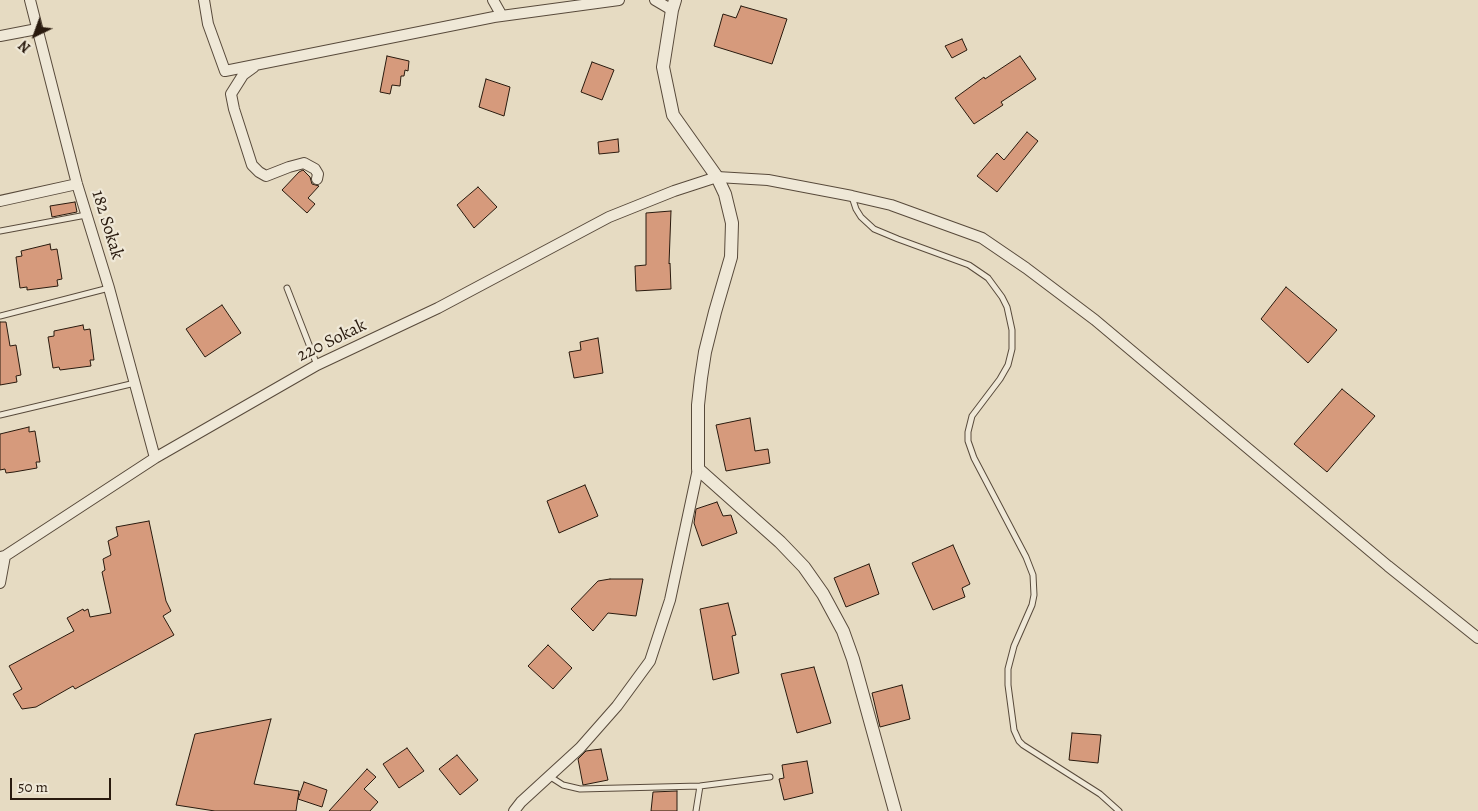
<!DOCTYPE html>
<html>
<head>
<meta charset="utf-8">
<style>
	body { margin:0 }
	#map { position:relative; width:1478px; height:811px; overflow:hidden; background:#e6dbc2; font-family:Alegreya,serif }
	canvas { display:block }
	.north { position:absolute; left:10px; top:10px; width:50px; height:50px; -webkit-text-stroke:4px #efe8d7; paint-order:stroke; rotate:222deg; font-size:14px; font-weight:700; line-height:20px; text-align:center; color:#291a0e }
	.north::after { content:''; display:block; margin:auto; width:18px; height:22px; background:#291a0e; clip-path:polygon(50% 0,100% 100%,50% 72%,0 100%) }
	.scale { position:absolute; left:10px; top:778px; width:101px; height:22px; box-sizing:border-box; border:2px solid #291a0e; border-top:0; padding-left:6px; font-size:15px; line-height:18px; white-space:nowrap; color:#291a0e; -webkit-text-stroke:4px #efe8d7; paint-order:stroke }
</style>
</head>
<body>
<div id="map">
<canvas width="1478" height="811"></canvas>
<div class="north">N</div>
<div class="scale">50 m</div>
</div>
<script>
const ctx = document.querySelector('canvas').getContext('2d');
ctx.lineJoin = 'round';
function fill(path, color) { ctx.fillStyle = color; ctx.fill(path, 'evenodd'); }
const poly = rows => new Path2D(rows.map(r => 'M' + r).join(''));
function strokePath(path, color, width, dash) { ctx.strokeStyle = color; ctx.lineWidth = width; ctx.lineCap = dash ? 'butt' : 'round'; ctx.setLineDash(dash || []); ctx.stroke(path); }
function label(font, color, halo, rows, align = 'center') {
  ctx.font = font + ' Alegreya,serif'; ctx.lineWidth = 4.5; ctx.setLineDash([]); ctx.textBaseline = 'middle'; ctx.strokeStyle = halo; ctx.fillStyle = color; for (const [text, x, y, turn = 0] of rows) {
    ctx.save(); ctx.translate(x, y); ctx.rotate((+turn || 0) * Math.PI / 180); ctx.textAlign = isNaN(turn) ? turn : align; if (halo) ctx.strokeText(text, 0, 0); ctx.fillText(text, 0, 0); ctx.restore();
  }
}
const building = poly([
	[741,6,787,19,772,64,714,46,723,14,736,18,741,6],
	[962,39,967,50,952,58,945,46,962,39],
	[387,56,409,61,408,71,405,70,404,76,401,76,400,86,392,85,390,94,380,92,387,56],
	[1020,56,1036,79,1001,102,1003,105,974,124,955,98,984,77,985,79,1020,56],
	[592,62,614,70,602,100,581,92,592,62],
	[486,79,510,87,504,116,479,107,486,79],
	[1027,132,1038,141,997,192,977,176,997,153,1004,160,1027,132],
	[618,139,619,152,599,154,598,142,618,139],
	[303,170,310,177,312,184,319,186,308,198,315,204,307,213,282,190,299,172,303,170],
	[478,187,497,207,474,228,457,205,478,187],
	[75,202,77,212,52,217,50,206,75,202],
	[671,211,669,264,670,263,671,289,636,291,635,266,646,265,646,213,671,211],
	[50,244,51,250,57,249,62,279,57,280,58,286,27,290,27,287,20,288,16,257,22,256,21,251,50,244],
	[1286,287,1337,330,1308,363,1261,319,1286,287],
	[222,305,241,333,205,357,186,329,222,305],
	[0,322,6,322,10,346,16,345,21,375,16,376,17,382,0,385,0,322],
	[83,325,84,330,90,329,94,360,90,360,91,366,60,370,59,367,53,368,48,337,54,336,54,331,83,325],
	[598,338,603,373,574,378,569,352,581,350,580,342,598,338],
	[1342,389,1375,416,1327,472,1294,444,1342,389],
	[750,418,755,451,768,449,770,463,726,471,716,425,750,418],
	[29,427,29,432,35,431,40,462,36,462,37,468,14,472,6,473,5,469,0,470,0,434,29,427],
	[585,485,598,516,559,533,547,501,585,485],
	[717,502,723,516,731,515,737,533,702,546,694,523,696,509,717,502],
	[149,521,166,601,171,611,163,616,174,635,75,689,73,686,36,707,22,709,13,694,22,689,9,666,74,631,67,618,83,609,84,611,88,609,90,617,111,613,102,572,105,570,103,559,111,555,108,541,118,536,116,527,149,521],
	[953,545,970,584,962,588,965,597,933,610,912,563,953,545],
	[869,564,879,594,846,607,834,578,869,564],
	[610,579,643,579,636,616,608,613,593,631,571,609,598,581,610,579],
	[728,603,736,635,732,636,739,673,713,680,700,609,728,603],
	[548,645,572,668,553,689,528,666,548,645],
	[814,667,831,723,797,733,781,674,814,667],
	[902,685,910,719,880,727,872,693,902,685],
	[271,719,254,784,299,791,296,811,215,811,176,805,195,734,271,719],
	[1072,733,1101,735,1098,763,1069,760,1072,733],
	[407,748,424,771,399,788,383,764,407,748],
	[601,749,608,780,583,785,578,759,586,751,601,749],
	[457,755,478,780,460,795,439,769,457,755],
	[807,761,813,793,784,800,779,779,784,778,782,765,807,761],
	[367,769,376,777,364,789,378,802,370,811,329,811,367,769],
	[304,782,327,790,322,807,298,799,304,782],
	[677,791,677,811,651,811,653,792,677,791]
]);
const service = poly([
	[852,197,856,209,861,217,874,229,898,239,969,265,988,278,1002,297,1007,307,1012,330,1012,349,1008,365,1000,379,972,416,968,432,968,441,974,458,1026,557,1033,575,1034,595,1032,605,1014,646,1008,669,1008,685,1014,730,1019,741,1023,745,1100,794,1119,811],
	[0,231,86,215],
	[287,288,317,365],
	[0,316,109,288],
	[0,415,135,383],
	[549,776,563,785,580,789,700,786,770,777],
	[696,811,700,786]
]);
const minor = poly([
	[30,0,77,184,109,288,155,458],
	[204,0,208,24,225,71,494,17,619,0],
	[493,0,502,16],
	[655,0,672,10],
	[0,36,37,29],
	[254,67,243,75,231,94,234,109,252,165,259,172,266,176,289,167,304,163,315,169,318,174,317,179],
	[0,201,77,184],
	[0,557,5,556,155,458,317,365,438,308,609,217,674,191,717,177,768,180,852,196,891,205,982,238,1026,268,1095,320,1388,566,1478,638],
	[0,583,5,556],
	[514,811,521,802,580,748,617,706,650,661,670,600,698,469]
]);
const tertiary = poly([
	[675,0,672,10,663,67,673,115,717,177,725,194,732,223,731,257,715,312,705,352,701,378,698,405,698,469,780,542,804,567,823,594,843,631,853,659,895,811]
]);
const streetNames = [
	["182 Sokak",107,225,73],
	["220 Sokak",332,341,-26]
];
fill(building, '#d69a7c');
strokePath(building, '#291a0e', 1);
strokePath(service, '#584a3b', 7);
strokePath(minor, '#584a3b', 12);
strokePath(tertiary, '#584a3b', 14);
strokePath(service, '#efe8d7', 5);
strokePath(minor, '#efe8d7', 10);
strokePath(tertiary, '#efe8d7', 12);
label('18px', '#291a0e', '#efe8d7', streetNames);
</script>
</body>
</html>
